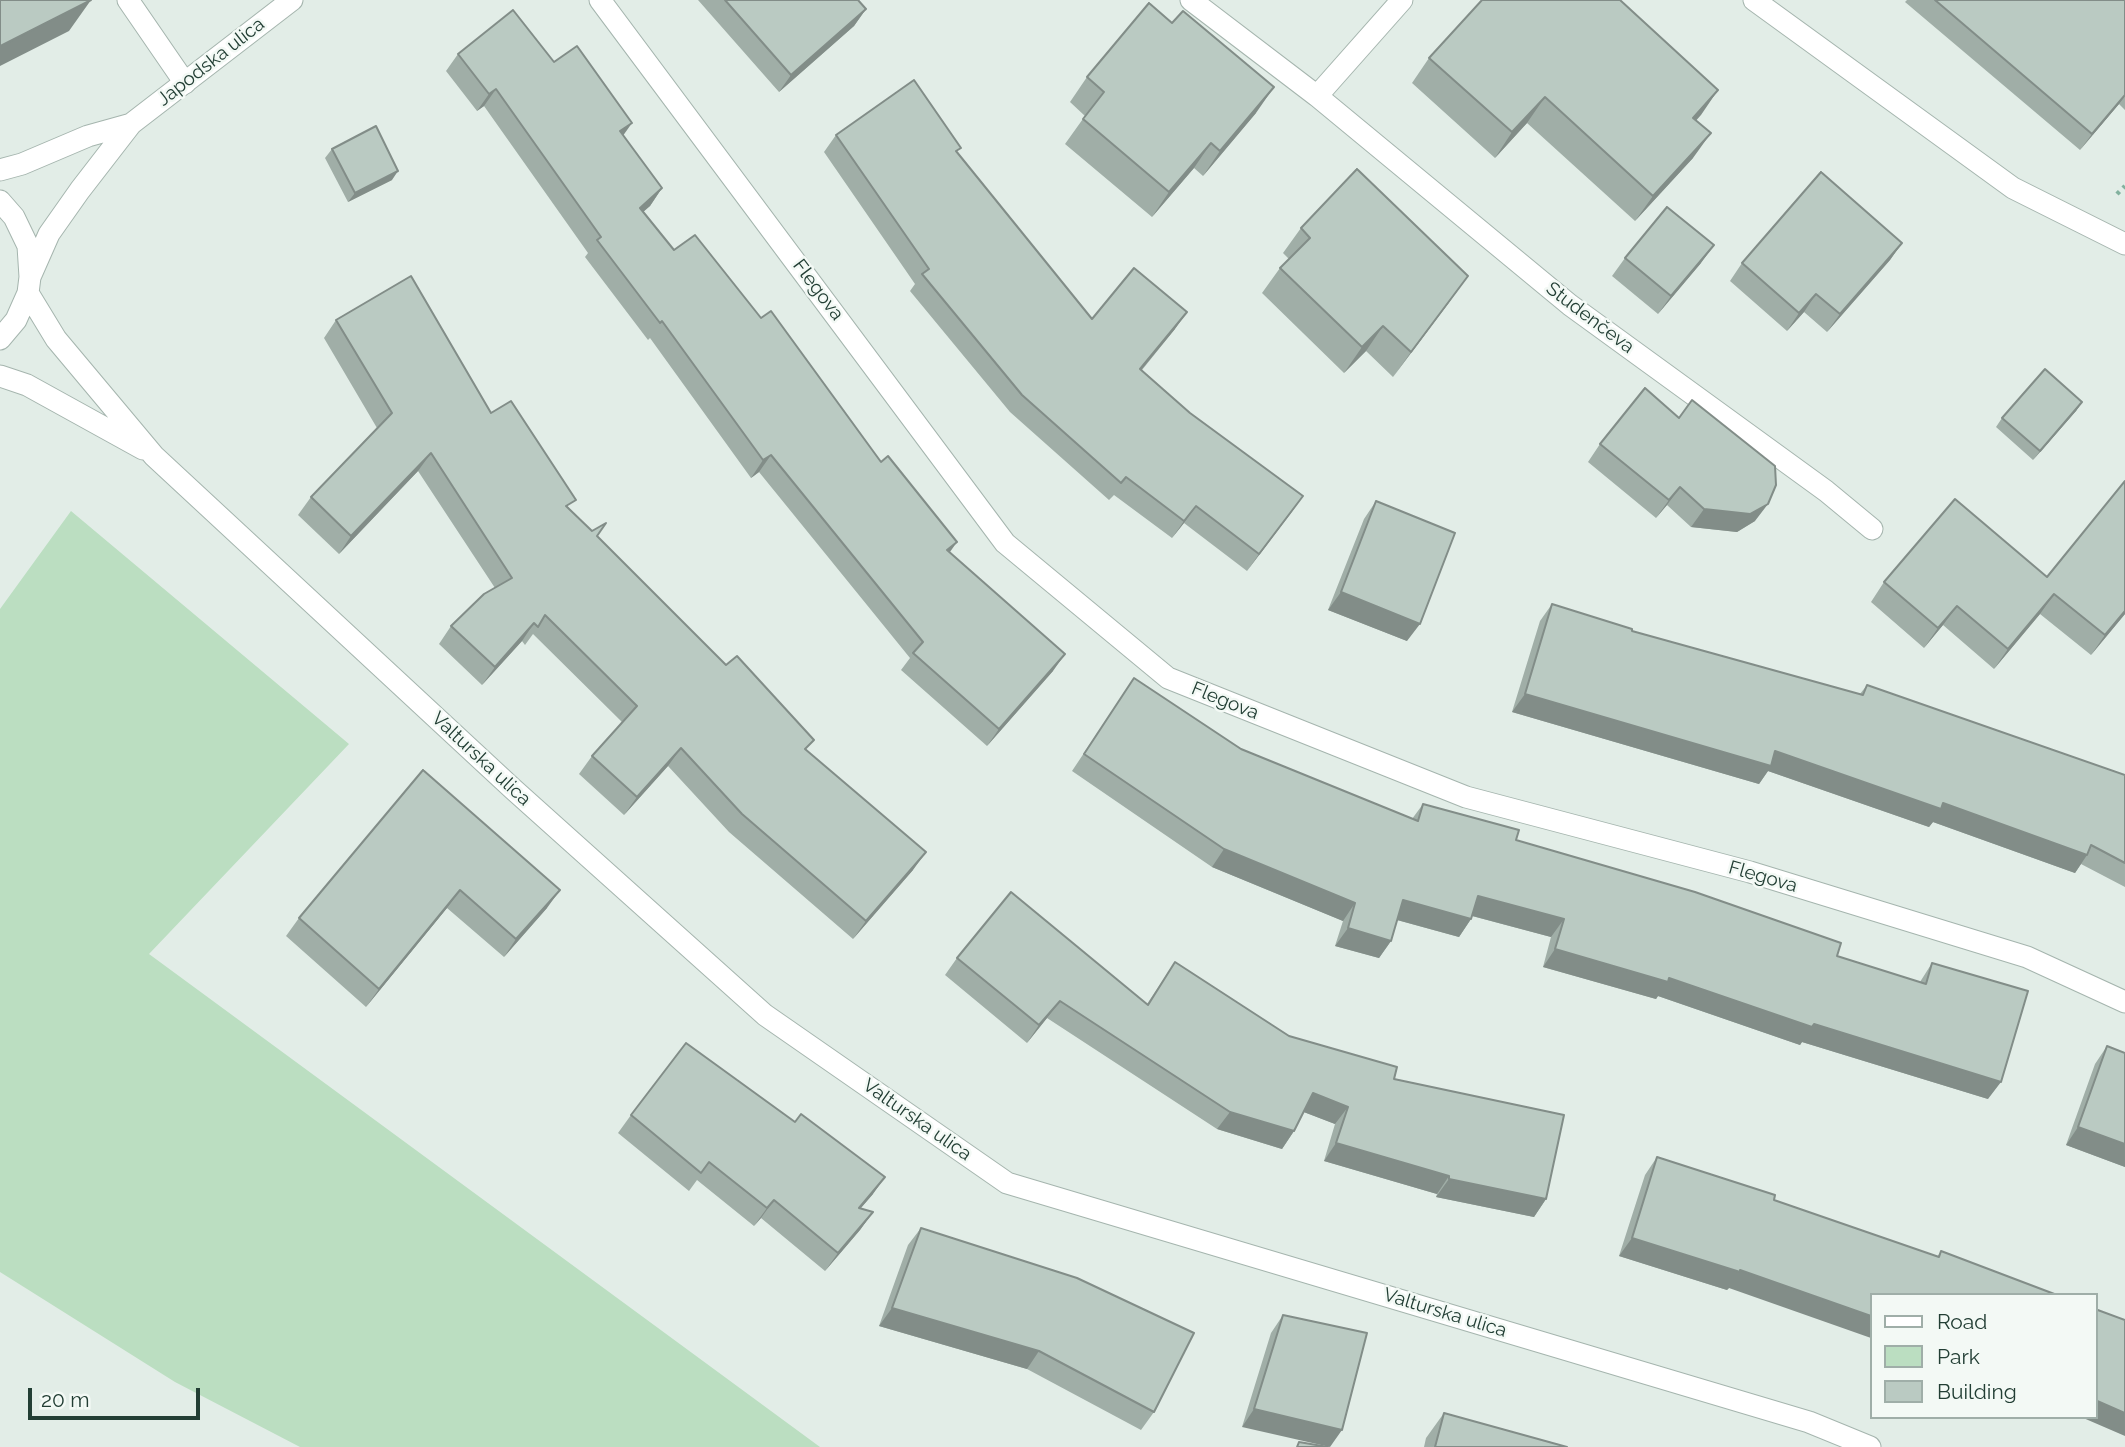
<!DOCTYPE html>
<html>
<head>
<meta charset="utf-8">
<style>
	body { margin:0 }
	#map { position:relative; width:2125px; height:1447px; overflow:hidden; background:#e2ede7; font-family:Raleway,sans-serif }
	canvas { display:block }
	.legend { position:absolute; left:1870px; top:1293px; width:228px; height:126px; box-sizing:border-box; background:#f3f9f5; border:2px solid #9faea8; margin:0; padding:9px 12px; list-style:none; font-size:21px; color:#223e34 }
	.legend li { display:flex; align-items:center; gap:14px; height:35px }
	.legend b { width:35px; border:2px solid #9faea8 }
	.scale { position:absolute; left:28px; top:1388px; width:172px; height:32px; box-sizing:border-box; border:4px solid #223e34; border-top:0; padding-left:9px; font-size:21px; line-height:24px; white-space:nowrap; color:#223e34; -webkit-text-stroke:5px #f3f9f5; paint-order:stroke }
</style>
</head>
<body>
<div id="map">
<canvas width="2125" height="1447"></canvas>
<ul class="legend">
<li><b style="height:9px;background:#fff"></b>Road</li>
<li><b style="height:19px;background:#bbdec1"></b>Park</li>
<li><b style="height:19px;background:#bacac2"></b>Building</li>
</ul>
<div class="scale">20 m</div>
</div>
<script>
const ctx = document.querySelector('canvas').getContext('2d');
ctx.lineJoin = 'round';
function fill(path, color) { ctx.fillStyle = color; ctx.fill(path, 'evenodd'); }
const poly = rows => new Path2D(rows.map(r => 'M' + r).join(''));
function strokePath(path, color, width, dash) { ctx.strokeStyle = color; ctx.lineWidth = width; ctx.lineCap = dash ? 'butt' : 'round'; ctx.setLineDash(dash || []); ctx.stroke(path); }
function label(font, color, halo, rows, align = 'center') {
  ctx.font = font + ' Raleway,sans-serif'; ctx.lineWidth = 5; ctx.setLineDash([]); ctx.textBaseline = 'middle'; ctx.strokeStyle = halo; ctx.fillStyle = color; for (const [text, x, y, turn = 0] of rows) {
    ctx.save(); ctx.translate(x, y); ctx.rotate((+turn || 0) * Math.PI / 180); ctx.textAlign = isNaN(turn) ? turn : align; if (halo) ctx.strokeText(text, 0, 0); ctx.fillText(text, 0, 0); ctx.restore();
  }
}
const green = poly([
	[71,511,349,744,149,954,820,1447,300,1447,175,1382,0,1272,0,609]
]);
const path = poly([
	[2117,194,2125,186]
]);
const minor = poly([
	[128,0,185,83],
	[600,0,1005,543,1168,678,1466,797,1750,872,2027,957,2125,1002],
	[1191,0,1317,96,1402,0],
	[1754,0,2013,188,2125,244],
	[1317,96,1570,305,1826,491,1872,529]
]);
const tertiary = poly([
	[0,170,22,164,88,136,131,124],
	[0,201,14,217,28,246,30,277,28,293,16,320,0,339],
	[30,277,49,234,80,190,131,124,292,0],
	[28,293,56,339,154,456,513,789,765,1015,1007,1183,1809,1422,1870,1447],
	[0,376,27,385,143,449]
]);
const wall = poly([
	[698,0,858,0,866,9,854,26,779,92],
	[1907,0,2125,0,2125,110,2119,104,2080,150,1905,2],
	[458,54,554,62,623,136,662,188,650,206,643,212,674,250,761,318,881,462,949,552,1053,671,987,746,901,670,910,658,759,472,751,478,650,338,648,340,585,257,588,253,484,106,477,111,446,71],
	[1429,58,1718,90,1696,120,1693,158,1635,221,1527,123,1495,158,1412,83],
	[1087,77,1256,113,1203,176,1194,168,1152,217,1065,144,1085,116,1070,102],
	[836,135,957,153,1092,319,1175,329,1142,370,1190,413,1303,496,1247,571,1184,523,1172,538,1114,495,1109,500,1010,412,910,291,915,284,824,152],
	[332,149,392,180,348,202,325,158],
	[1301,228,1450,301,1393,377,1366,351,1344,373,1262,293,1280,268,1289,259,1283,253],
	[1902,243,1890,260,1827,332,1804,312,1787,331,1730,281,1742,263],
	[1625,258,1701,263,1658,314,1612,276],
	[336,320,491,413,569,508,807,750,913,870,853,939,729,832,668,766,624,815,579,774,592,756,622,722,533,634,525,645,522,641,482,685,439,644,451,626,495,588,418,471,339,554,298,515,311,497,377,428,324,338],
	[2082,402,2076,411,2033,460,1996,427,2002,418],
	[1600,444,1755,521,1737,532,1691,527,1667,505,1656,518,1588,462],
	[2125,481,2125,614,2091,655,2040,614,1994,669,1943,625,1924,648,1871,602,1884,582,2047,577],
	[1376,501,1407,641,1328,610,1364,519],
	[1552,604,1632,631,1860,694,1867,685,2125,775,2125,887,2081,864,2075,873,1933,822,1929,827,1768,771,1759,784,1512,712,1540,621],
	[1134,678,1241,749,1412,819,1423,804,1516,840,1837,956,1920,982,1932,963,1988,1099,1802,1042,1800,1045,1658,996,1656,999,1543,967,1551,937,1472,916,1471,919,1459,937,1397,920,1391,941,1379,958,1335,946,1343,921,1212,867,1072,771],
	[423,770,547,908,504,957,447,908,366,1007,286,936,299,918],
	[957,958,1147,1004,1175,962,1289,1036,1394,1079,1546,1199,1534,1217,1436,1197,1437,1194,1324,1161,1335,1124,1304,1112,1294,1131,1282,1149,1217,1129,1047,1018,1027,1043,945,975],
	[2107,1046,2125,1053,2125,1167,2066,1145,2095,1064],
	[631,1115,873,1194,861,1208,873,1212,860,1230,825,1271,761,1218,754,1226,697,1180,689,1191,618,1133],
	[1657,1157,1774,1200,1937,1257,1941,1251,2057,1295,1729,1288,1727,1290,1619,1256,1645,1175],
	[921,1228,1154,1412,1141,1430,1027,1369,879,1326,908,1245],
	[1283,1315,1367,1333,1242,1427,1271,1333],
	[1444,1413,1567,1447,1424,1447,1426,1438]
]);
const shadedWall = poly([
	[91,0,69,31,0,66,0,46],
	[866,9,854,26,779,92,791,75],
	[1274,87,1256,113,1203,176,1220,151],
	[496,89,484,106,477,111,489,94],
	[1718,90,1701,115,1676,143,1693,118],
	[2125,95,2119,104,2080,150,2092,134],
	[1545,97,1527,123,1495,158,1512,132],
	[632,123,620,140,620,131],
	[1711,133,1693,158,1635,221,1653,196],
	[1211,143,1194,168,1152,217,1169,192],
	[398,171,392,180,348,202,355,193],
	[662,188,650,206,628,225,640,208],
	[1902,243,1890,260,1827,332,1840,314],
	[1714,245,1701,263,1658,314,1671,296],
	[1468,276,1450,301,1393,377,1411,352],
	[1816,294,1804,312,1787,331,1799,313],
	[1187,312,1175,329,1128,386,1140,369],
	[1383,326,1366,351,1344,373,1362,347],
	[2082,402,2076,411,2033,460,2040,451],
	[431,453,418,471,339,554,351,536],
	[771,455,759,472,751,478,763,460],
	[1680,487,1667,505,1656,518,1669,500],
	[1303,496,1291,513,1247,571,1259,554],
	[1768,504,1755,521,1737,532,1691,527,1704,509],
	[1196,506,1184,523,1172,538,1184,521],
	[957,542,945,559,947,550],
	[1341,592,1420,624,1407,641,1328,610],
	[2054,594,2040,614,1994,669,2008,649],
	[1957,606,1943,625,1924,648,1938,628],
	[2125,611,2125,614,2091,655,2105,635],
	[534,623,522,641,482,685,495,667],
	[1065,654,1053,671,987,746,999,729],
	[1525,694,1775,751,1943,803,2087,855,2075,873,1933,822,1929,827,1768,771,1759,784,1512,712],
	[681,748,668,766,624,815,637,797],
	[1224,849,1355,903,1343,921,1212,867],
	[926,852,913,870,853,939,866,921],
	[460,890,447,908,366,1007,379,989],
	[560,890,547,908,504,957,516,939],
	[1478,896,1564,919,1551,937,1465,914],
	[1403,900,1471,919,1459,937,1390,918],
	[1348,928,1391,941,1379,958,1335,946],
	[1555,949,1669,978,2001,1082,1988,1099,1802,1042,1800,1045,1658,996,1656,999,1543,967],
	[1060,1001,1047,1018,1027,1043,1039,1025],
	[1313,1093,1348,1107,1335,1124,1301,1111],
	[1230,1112,1294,1131,1282,1149,1217,1129],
	[2078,1127,2125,1144,2125,1167,2066,1145],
	[1336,1143,1449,1176,1437,1194,1324,1161],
	[885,1177,873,1194,846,1225,859,1208],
	[1449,1179,1546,1199,1534,1217,1436,1197],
	[774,1200,761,1218,754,1226,767,1208],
	[873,1212,860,1230,825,1271,838,1253],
	[1632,1238,1740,1270,1871,1316,1871,1338,1729,1288,1727,1290,1619,1256],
	[892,1308,1039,1351,1027,1369,879,1326],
	[2095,1400,2125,1413,2125,1436,2081,1417,2095,1417],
	[1254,1409,1342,1430,1330,1447,1242,1427]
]);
const building = poly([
	[0,0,91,0,0,46,0,0],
	[725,0,858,0,866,9,791,75,725,0],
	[1482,0,1620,0,1718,90,1693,118,1711,133,1653,196,1545,97,1512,132,1429,58,1482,0],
	[1935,0,2125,0,2125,95,2092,134,1935,0],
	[1149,3,1172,23,1183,11,1274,87,1220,151,1211,143,1169,192,1083,119,1104,92,1087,77,1149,3],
	[513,10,554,62,577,46,632,123,620,131,662,188,640,208,674,250,695,235,761,318,771,311,881,462,888,456,957,542,947,550,1065,654,999,729,913,653,923,642,771,455,763,460,662,321,660,323,597,240,601,237,496,89,489,94,458,54,513,10],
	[914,80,961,148,956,151,1092,319,1134,268,1187,312,1140,369,1190,413,1303,496,1259,554,1196,506,1184,521,1126,477,1121,483,1022,395,922,274,929,269,836,135,914,80],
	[376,126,398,171,355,193,332,149,376,126],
	[1357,169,1468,276,1411,352,1383,326,1362,347,1280,268,1310,238,1301,228,1357,169],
	[1821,172,1902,243,1840,314,1816,294,1799,313,1742,263,1821,172],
	[1667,207,1714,245,1671,296,1625,258,1667,207],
	[411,276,491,413,511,401,576,500,566,506,592,531,606,523,597,536,726,665,737,656,814,740,805,749,926,852,866,921,742,814,681,748,637,797,592,756,637,706,545,615,538,627,534,623,495,667,451,626,484,594,512,578,431,453,351,536,311,497,392,413,336,320,411,276],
	[2045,369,2082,402,2040,451,2002,418,2045,369],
	[1645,388,1679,418,1692,400,1775,466,1776,485,1768,504,1750,514,1704,509,1680,487,1669,500,1600,444,1645,388],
	[2125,481,2125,611,2105,635,2054,594,2008,649,1957,606,1938,628,1884,582,1955,499,2047,577,2125,481],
	[1376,501,1455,533,1420,624,1341,592,1376,501],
	[1552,604,1632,629,1632,631,1863,695,1867,685,2125,775,2125,863,2091,845,2087,855,1943,803,1941,809,1775,751,1771,766,1525,694,1552,604],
	[1134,678,1241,749,1418,821,1423,804,1519,830,1516,840,1695,892,1841,943,1837,956,1926,984,1932,963,2028,991,2001,1082,1814,1024,1812,1027,1669,978,1668,982,1555,949,1564,919,1478,896,1471,919,1403,900,1391,941,1348,928,1355,903,1224,849,1084,754,1134,678],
	[423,770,560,890,516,939,460,890,379,989,299,918,423,770],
	[1011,892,1148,1005,1175,962,1289,1036,1397,1067,1394,1079,1564,1115,1546,1199,1449,1179,1449,1176,1336,1143,1348,1107,1313,1093,1294,1131,1230,1112,1060,1001,1039,1025,957,958,1011,892],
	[686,1043,795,1122,801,1114,885,1177,859,1208,873,1212,838,1253,774,1200,767,1208,709,1162,701,1173,631,1115,686,1043],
	[2107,1046,2125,1053,2125,1144,2078,1127,2107,1046],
	[1657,1157,1775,1195,1774,1200,1939,1257,1941,1251,2057,1295,1871,1295,1871,1316,1740,1270,1740,1272,1632,1238,1657,1157],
	[921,1228,1077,1278,1194,1333,1154,1412,1039,1351,892,1308,921,1228],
	[2095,1309,2125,1320,2125,1413,2095,1400,2095,1309],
	[1283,1315,1367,1333,1342,1430,1254,1409,1283,1315],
	[1444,1413,1567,1447,1435,1447,1444,1413],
	[1299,1442,1328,1447,1297,1447,1299,1442]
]);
const streetNames = [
	["Japodska ulica",211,62,-38],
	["Flegova",818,290,53],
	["Studenčeva",1590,318,37],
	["Flegova",1225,701,22],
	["Valturska ulica",481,759,43],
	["Flegova",1763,877,16],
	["Valturska ulica",917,1120,35],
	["Valturska ulica",1445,1313,17]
];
fill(green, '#bbdec1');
strokePath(minor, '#a5b5ae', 23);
strokePath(tertiary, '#a5b5ae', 23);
strokePath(path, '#82b19e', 4.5, [3.5, 5]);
strokePath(minor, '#fff', 21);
strokePath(tertiary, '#fff', 21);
fill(wall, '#a0aea7');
fill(shadedWall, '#828d88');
fill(building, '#bacac2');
strokePath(building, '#828d88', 2);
label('19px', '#223e34', '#f3f9f5', streetNames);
</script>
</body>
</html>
